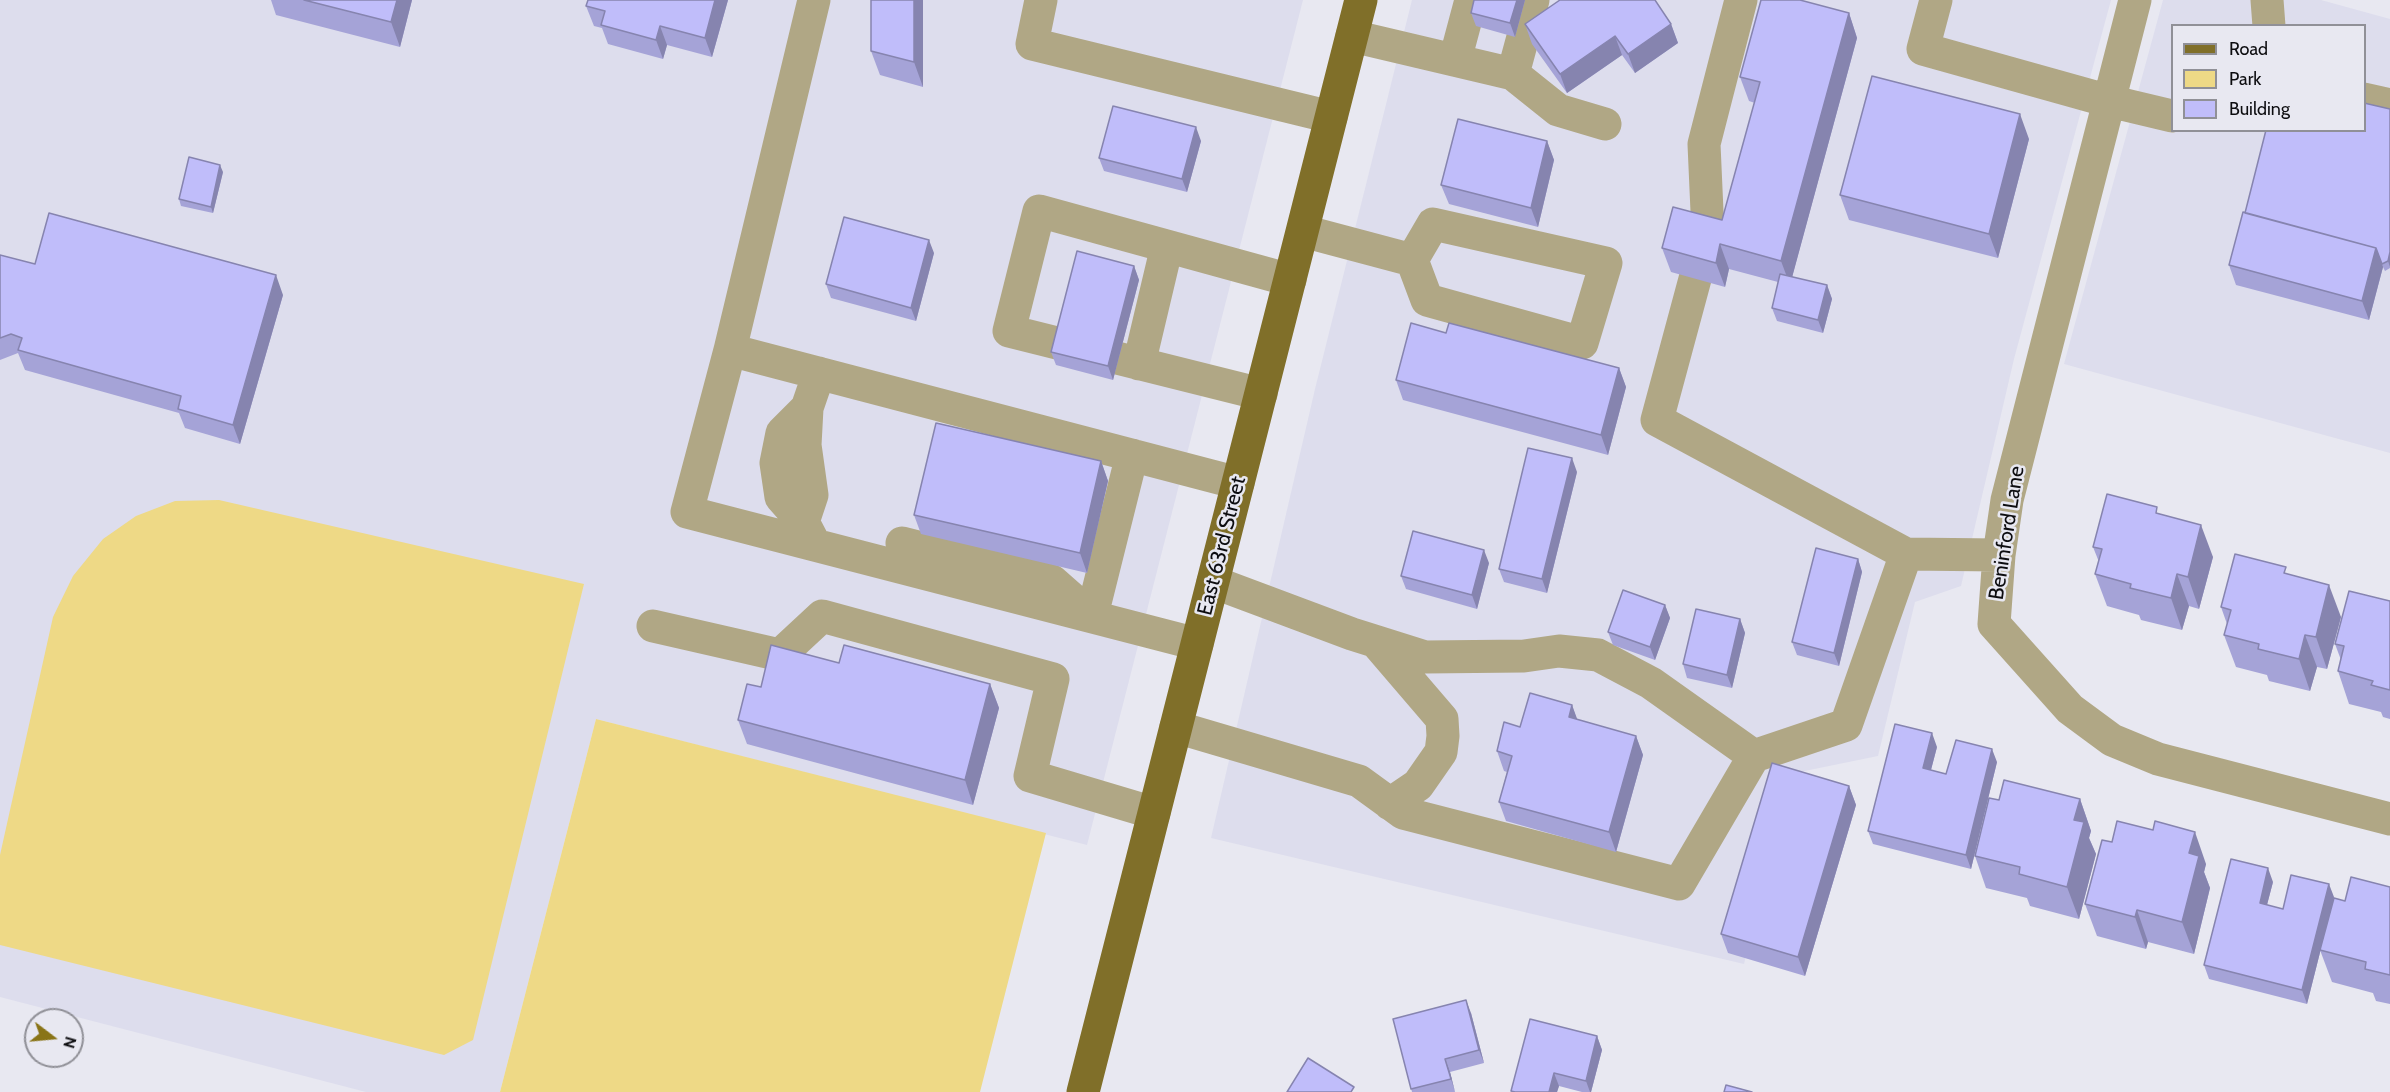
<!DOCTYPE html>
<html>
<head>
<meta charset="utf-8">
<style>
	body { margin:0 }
	#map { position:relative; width:2390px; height:1092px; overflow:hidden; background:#e8e8f1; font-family:Cabin,sans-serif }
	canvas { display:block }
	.legend { position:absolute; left:2171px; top:24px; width:195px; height:108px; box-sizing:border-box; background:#e8e8f1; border:2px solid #909097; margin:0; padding:8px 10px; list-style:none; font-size:18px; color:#0d0d10 }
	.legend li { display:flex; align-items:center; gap:12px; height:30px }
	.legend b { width:30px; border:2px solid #909097 }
	.north { position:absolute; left:24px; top:1008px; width:60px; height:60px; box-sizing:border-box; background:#e8e8f1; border:2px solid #909097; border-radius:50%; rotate:106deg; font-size:16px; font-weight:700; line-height:24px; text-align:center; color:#0d0d10 }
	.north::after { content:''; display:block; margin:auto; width:21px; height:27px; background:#897417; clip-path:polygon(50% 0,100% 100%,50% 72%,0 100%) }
</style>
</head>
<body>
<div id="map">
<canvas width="2390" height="1092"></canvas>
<ul class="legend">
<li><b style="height:8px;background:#806f29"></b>Road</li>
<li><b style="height:16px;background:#eed986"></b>Park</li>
<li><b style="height:16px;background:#c0bdfa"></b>Building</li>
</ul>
<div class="north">N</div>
</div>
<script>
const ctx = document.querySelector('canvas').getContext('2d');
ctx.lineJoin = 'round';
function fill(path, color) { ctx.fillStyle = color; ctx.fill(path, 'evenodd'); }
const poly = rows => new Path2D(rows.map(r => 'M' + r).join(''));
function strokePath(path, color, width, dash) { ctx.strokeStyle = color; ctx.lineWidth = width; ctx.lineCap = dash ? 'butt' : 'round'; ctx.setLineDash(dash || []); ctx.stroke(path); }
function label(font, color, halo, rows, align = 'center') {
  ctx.font = font + ' Cabin,sans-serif'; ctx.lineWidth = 5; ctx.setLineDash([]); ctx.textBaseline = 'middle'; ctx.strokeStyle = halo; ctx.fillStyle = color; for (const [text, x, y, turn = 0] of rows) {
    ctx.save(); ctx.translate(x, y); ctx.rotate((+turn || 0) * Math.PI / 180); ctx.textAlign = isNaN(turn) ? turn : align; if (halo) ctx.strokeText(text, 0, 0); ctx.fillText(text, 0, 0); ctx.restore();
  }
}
const built = poly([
	[0,0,1303,0,1087,845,596,719,500,1092,366,1092,0,997],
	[1412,0,2111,0,2014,359,1961,586,1915,602,1878,756,1790,774,1744,964,1211,838,1315,389],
	[2163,0,2321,0,2390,19,2390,453,2064,364],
	[2172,26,2364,26,2364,130,2172,130]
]);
const green = poly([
	[219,500,584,584,473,1040,444,1055,0,945,0,855,53,617,73,576,103,539,136,516,175,501],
	[596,719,1046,833,980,1092,500,1092]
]);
const minor = poly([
	[1041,0,1032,44,1331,117],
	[1936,0,1923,49,2109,101,2172,116],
	[2135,0,2007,500,1999,555,1994,624,2070,709,2112,740,2158,759,2390,819],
	[2267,0,2269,26],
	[1352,36,1513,74,1558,110,1605,124],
	[1455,60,1471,0],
	[1513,74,1533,0],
	[2364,99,2390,105],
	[1303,231,1412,260,1427,300,1582,343,1606,263,1433,224,1412,260],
	[1708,234,1704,144,1741,0],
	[1695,279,1657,420,1906,554],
	[730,350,814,0],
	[1139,364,1167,246],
	[1261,394,1009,331,1039,211,1290,280],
	[803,522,781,497,776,463,782,433,807,408],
	[902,543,1052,581,1086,611],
	[815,545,803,522,812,495,805,445,807,408,819,373],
	[1213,582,1352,634,1425,657,1524,656,1559,651,1598,655,1651,683,1754,756],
	[1092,615,1132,455],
	[653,626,780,655,822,616,1053,679,1030,776,1154,813],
	[1376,642,1442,719,1443,736,1441,752,1418,785,1390,804],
	[1197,644,687,512,730,350,1238,483],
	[1176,727,1359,781,1403,813,1679,884,1754,756,1846,725,1906,554,1999,555]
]);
const major = poly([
	[1083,1092,1361,0]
]);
const wall = poly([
	[271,0,412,0,400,47,276,15],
	[728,0,712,57,667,45,663,59,608,44,602,28,594,26,586,6],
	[923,0,923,87,880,75,871,51],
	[1474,0,1525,0,1515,37,1476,26,1471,13],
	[1849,13,1857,38,1792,277,1827,285,1832,299,1823,333,1777,321,1772,308,1778,282,1729,269,1725,287,1671,272,1662,248,1722,220,1755,103,1749,101,1740,77],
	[1525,24,1671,24,1678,43,1635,73,1622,55,1567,93,1532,44],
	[2390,109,2390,268,2385,271,2383,267,2369,320,2236,285,2229,265,2245,213],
	[2029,139,1998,258,1849,220,1840,195],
	[1201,141,1187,192,1104,171,1099,158],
	[1547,141,1554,160,1538,227,1449,204,1441,185],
	[223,172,213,213,181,206,179,199],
	[934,253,916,321,831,298,826,284],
	[0,255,35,264,283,295,240,444,185,428,179,413,25,370,18,353,0,360],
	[1134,266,1139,280,1113,380,1056,365,1051,352],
	[1446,333,1619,368,1626,387,1608,455,1403,400,1396,380],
	[1101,461,1108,481,1087,573,921,534,914,515],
	[1577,472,1547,593,1504,582,1499,569],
	[2160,514,2213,557,2199,609,2189,606,2182,630,2141,620,2139,615,2107,606,2095,574,2099,562,2093,547],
	[1858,559,1862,572,1839,666,1797,655,1792,642],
	[1489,563,1477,609,1406,589,1401,576],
	[2288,575,2341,617,2327,669,2317,667,2310,691,2269,681,2267,675,2236,667,2224,635,2227,624,2221,607],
	[2390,601,2390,719,2383,717,2381,712,2349,704,2338,671,2341,660,2335,644],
	[1665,605,1670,618,1655,660,1613,645,1608,632],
	[1740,619,1745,633,1732,688,1687,678,1683,664],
	[839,663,990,684,999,708,973,805,747,744,738,720,761,687],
	[1572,705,1577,720,1636,736,1643,755,1616,852,1506,821,1499,802,1507,772,1504,771,1497,751,1520,727],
	[1937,747,1931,770,1946,774,1997,762,1971,869,1873,844,1868,831],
	[1849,786,1856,805,1805,976,1728,953,1721,934],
	[2080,799,2091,831,2089,838,2096,854,2079,919,2030,906,2027,898,1986,888,1975,856,1999,800],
	[2112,842,2206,864,2204,872,2210,888,2194,954,2148,942,2146,949,2097,936,2085,904],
	[2273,882,2267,905,2283,909,2334,897,2307,1004,2209,979,2204,965],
	[2390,887,2390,1004,2376,1001,2373,993,2332,982,2320,950,2345,901],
	[1471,1013,1484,1063,1450,1072,1455,1092,1412,1092,1393,1019],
	[1597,1036,1602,1050,1591,1092,1582,1092,1559,1086,1557,1092,1512,1092,1511,1091]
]);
const shadedWall = poly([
	[397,0,412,0,400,47,391,22],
	[715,0,728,0,712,57,705,38],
	[914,0,923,0,923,87,914,62],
	[1517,0,1525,0,1515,37,1510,23],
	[1849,13,1857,38,1790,285,1781,261],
	[1671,24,1678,43,1635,73,1628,54],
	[660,26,667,45,663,59,656,40],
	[1615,36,1622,55,1567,93,1560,74],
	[2020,114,2029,139,1998,258,1989,234],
	[1196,127,1201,141,1187,192,1182,179],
	[1547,141,1554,160,1538,227,1531,208],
	[220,165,223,172,213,213,211,207],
	[929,240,934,253,916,321,911,308],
	[1720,244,1729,269,1725,287,1716,263],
	[2376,248,2383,267,2369,320,2362,301],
	[2390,252,2390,267,2388,261],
	[1134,266,1139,280,1113,380,1108,366],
	[276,275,283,295,240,444,233,425],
	[1827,285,1832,299,1823,333,1818,320],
	[1619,368,1626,387,1608,455,1601,435],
	[1572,458,1577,472,1547,593,1542,579],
	[1101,461,1108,481,1087,573,1080,553],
	[2201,525,2213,557,2199,609,2188,577],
	[1484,550,1489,563,1477,609,1472,595],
	[1858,559,1862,572,1839,666,1834,653],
	[2177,574,2189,606,2182,630,2171,598],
	[2329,585,2341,617,2327,669,2316,637],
	[1665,605,1670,618,1655,660,1650,647],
	[1740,619,1745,633,1732,688,1727,675],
	[2305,635,2317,667,2310,691,2299,659],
	[990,684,999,708,973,805,965,780],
	[1572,705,1579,724,1569,717],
	[1932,733,1937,747,1928,781,1923,768],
	[1636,736,1643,755,1616,852,1609,832],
	[1992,749,1997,762,1971,869,1966,855],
	[1849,786,1856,805,1805,976,1798,957],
	[2080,799,2091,831,2089,838,2096,854,2079,919,2067,887,2074,820],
	[2195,832,2206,864,2204,872,2210,888,2194,954,2182,922,2189,853],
	[2268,868,2273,882,2264,916,2260,903],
	[2329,884,2334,897,2307,1004,2302,990],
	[2137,910,2148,942,2146,949,2135,917],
	[1466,1000,1471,1013,1484,1063,1479,1050],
	[1597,1036,1602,1050,1591,1092,1590,1092,1586,1081],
	[1445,1059,1450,1072,1455,1092,1451,1079],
	[1554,1073,1559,1086,1557,1092,1549,1092]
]);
const building = poly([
	[304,0,397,0,391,22,304,0],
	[588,0,715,0,705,38,660,26,656,40,601,25,605,11,586,6,588,0],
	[871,0,914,0,914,62,871,51,871,0],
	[1474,0,1517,0,1510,23,1471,13,1474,0],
	[1560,0,1655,0,1671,24,1628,54,1615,36,1560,74,1525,24,1560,0],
	[1761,0,1800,0,1849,13,1781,261,1720,244,1716,263,1662,248,1673,207,1722,220,1760,82,1740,77,1761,0],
	[1872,76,2020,114,1989,234,1840,195,1872,76],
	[2364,103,2390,109,2390,252,2388,261,2382,264,2376,248,2245,213,2266,130,2364,130,2364,103],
	[1113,106,1196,127,1182,179,1099,158,1113,106],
	[1458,119,1547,141,1531,208,1441,185,1458,119],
	[189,157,220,165,211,207,179,199,189,157],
	[2243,212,2376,248,2362,301,2229,265,2243,212],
	[49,213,276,275,233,425,178,409,181,396,18,350,22,338,11,334,0,338,0,255,35,264,49,213],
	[844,217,929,240,911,308,826,284,844,217],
	[1077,251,1134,266,1108,366,1051,352,1077,251],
	[1780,274,1827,285,1818,320,1772,308,1780,274],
	[1411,323,1446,333,1449,323,1619,368,1601,435,1396,380,1411,323],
	[936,423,1101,461,1080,553,914,515,936,423],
	[1528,448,1572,458,1542,579,1499,569,1528,448],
	[2107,494,2157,507,2156,513,2201,525,2188,577,2177,574,2171,598,2130,588,2131,584,2095,574,2102,549,2093,547,2107,494],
	[1413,531,1484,550,1472,595,1401,576,1413,531],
	[1816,548,1858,559,1834,653,1792,642,1816,548],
	[2235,554,2286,567,2284,573,2329,585,2316,637,2305,635,2299,659,2258,649,2259,644,2224,635,2231,610,2221,607,2235,554],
	[1623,590,1665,605,1650,647,1608,632,1623,590],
	[2349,591,2390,601,2390,690,2371,685,2373,681,2338,671,2344,646,2335,644,2349,591],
	[1696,609,1740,619,1727,675,1683,664,1696,609],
	[771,645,839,663,844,645,990,684,965,780,738,720,747,684,761,687,771,645],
	[1530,693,1572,705,1569,717,1636,736,1609,832,1499,802,1512,756,1497,751,1504,722,1520,727,1530,693],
	[1895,724,1932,733,1923,768,1946,774,1956,740,1992,749,1966,855,1868,831,1895,724],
	[1772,763,1849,786,1798,957,1721,934,1772,763],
	[2004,780,2080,799,2074,820,2084,822,2067,887,2019,874,2020,867,1975,856,1989,798,1999,800,2004,780],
	[2117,821,2153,830,2155,821,2195,832,2189,853,2199,856,2182,922,2137,910,2135,917,2085,904,2102,840,2112,842,2117,821],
	[2231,859,2268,868,2260,903,2283,909,2291,875,2329,884,2302,990,2204,965,2231,859],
	[2351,877,2390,887,2390,975,2365,969,2366,962,2320,950,2334,898,2345,901,2351,877],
	[1466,1000,1479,1050,1445,1059,1451,1079,1411,1089,1393,1019,1466,1000],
	[1530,1019,1597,1036,1586,1081,1554,1073,1549,1092,1515,1092,1511,1091,1530,1019],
	[1308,1058,1354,1087,1351,1092,1287,1092,1308,1058],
	[1726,1085,1752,1092,1724,1092,1726,1085]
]);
const streetNames = [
	["Beninford Lane",2007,533,-81],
	["East 63rd Street",1222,546,-76]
];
fill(built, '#dddded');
fill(green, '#eed986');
strokePath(minor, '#b0a785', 33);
strokePath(major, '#806f29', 33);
fill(wall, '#a5a3d7');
fill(shadedWall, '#8684af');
fill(building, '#c0bdfa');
strokePath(building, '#8684af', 1.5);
label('21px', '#0d0d10', '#e8e8f1', streetNames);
</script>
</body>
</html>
